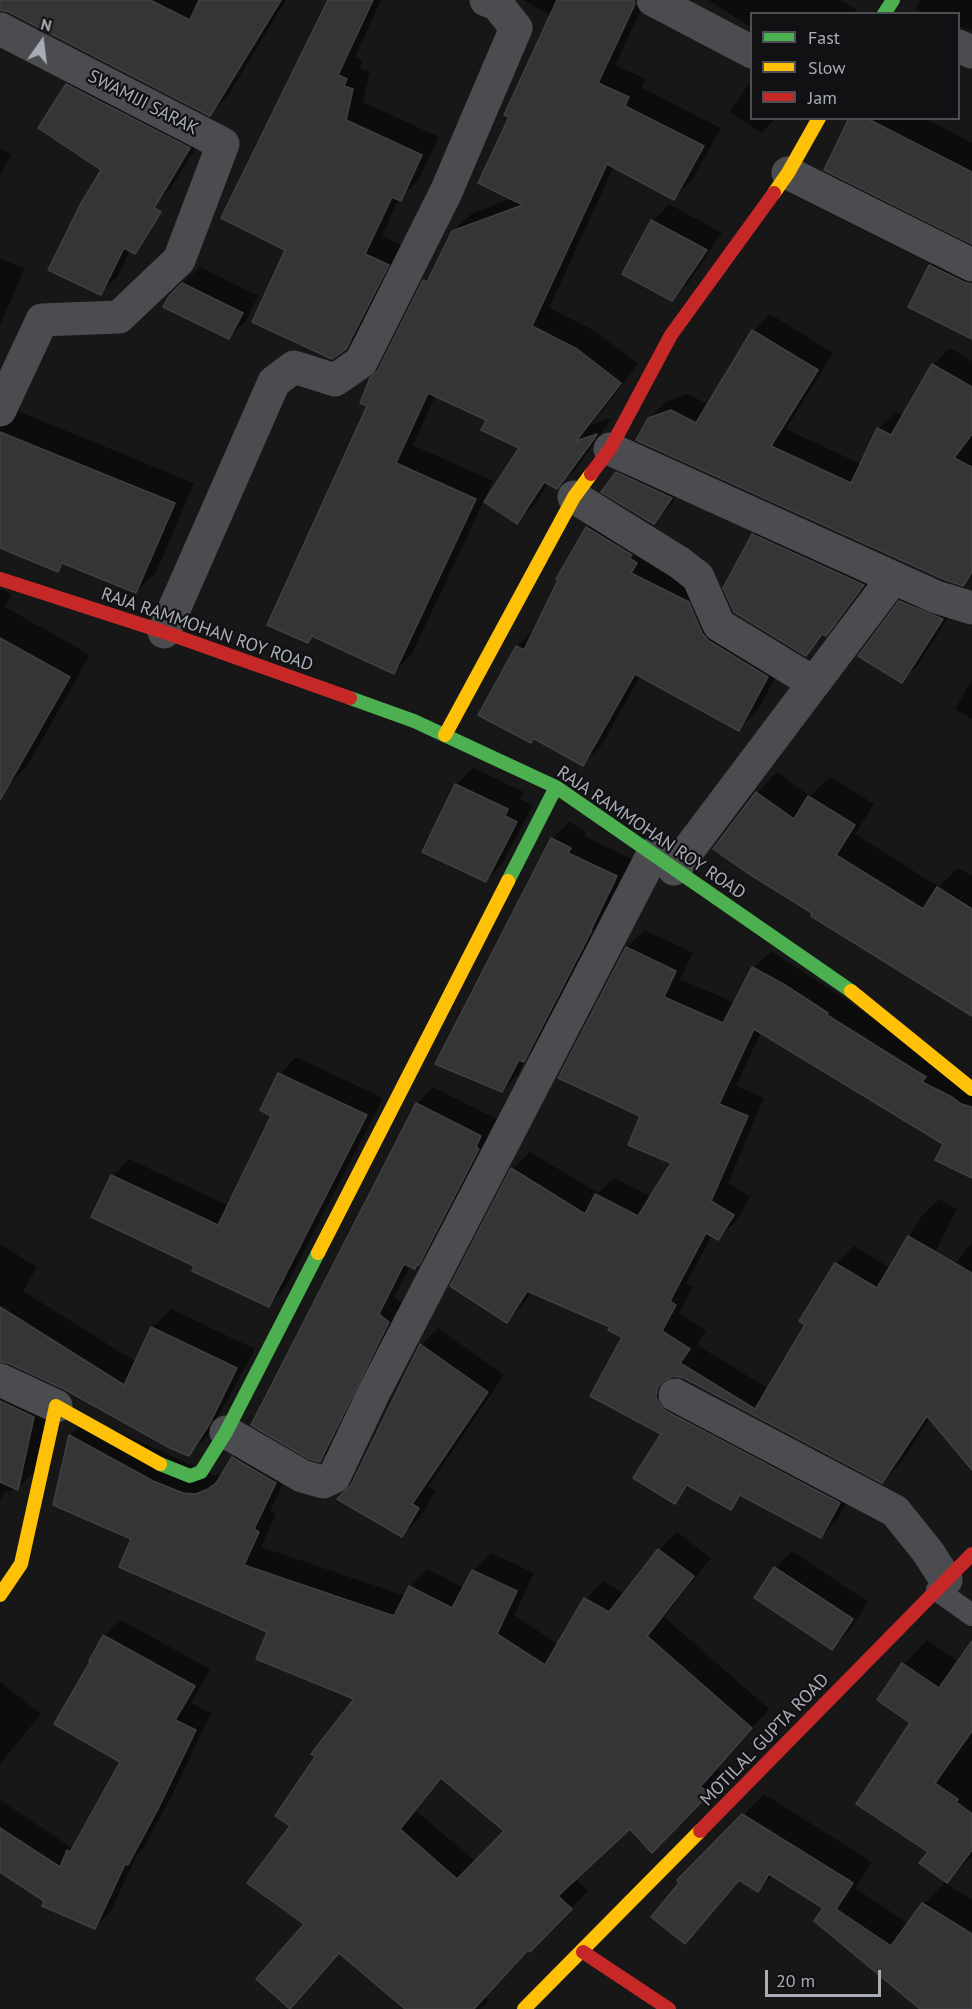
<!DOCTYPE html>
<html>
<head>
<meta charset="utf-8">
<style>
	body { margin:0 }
	#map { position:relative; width:972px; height:2009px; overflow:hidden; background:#171717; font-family:"PT Sans",sans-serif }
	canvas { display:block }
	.legend { position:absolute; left:750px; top:12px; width:210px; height:108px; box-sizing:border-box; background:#111113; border:2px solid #4d4f55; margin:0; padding:8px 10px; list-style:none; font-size:18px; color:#a8adb8 }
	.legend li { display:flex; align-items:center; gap:12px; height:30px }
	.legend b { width:30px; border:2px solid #4d4f55 }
	.north { position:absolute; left:12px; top:12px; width:60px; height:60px; -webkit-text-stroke:4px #111113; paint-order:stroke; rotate:14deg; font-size:16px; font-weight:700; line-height:24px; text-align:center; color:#a8adb8 }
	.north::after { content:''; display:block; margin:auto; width:21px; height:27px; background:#a8adb8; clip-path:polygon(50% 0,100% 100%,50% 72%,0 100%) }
	.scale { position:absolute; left:765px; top:1970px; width:116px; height:27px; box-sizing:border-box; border:3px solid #a8adb8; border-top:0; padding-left:8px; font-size:18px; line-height:21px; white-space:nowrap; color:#a8adb8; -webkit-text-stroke:4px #111113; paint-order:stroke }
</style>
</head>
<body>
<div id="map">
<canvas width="972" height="2009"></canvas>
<ul class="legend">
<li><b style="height:8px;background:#4caf50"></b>Fast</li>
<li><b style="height:8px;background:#ffc107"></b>Slow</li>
<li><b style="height:8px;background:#c62828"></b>Jam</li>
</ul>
<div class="north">N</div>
<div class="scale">20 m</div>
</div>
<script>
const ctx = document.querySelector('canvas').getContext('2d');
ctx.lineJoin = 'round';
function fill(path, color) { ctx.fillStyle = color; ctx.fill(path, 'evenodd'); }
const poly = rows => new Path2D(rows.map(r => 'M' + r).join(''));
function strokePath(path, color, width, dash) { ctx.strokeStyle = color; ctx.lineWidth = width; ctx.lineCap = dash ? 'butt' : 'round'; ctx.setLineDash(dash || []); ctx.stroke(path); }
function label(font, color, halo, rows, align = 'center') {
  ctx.font = font + ' "PT Sans",sans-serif'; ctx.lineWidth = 4.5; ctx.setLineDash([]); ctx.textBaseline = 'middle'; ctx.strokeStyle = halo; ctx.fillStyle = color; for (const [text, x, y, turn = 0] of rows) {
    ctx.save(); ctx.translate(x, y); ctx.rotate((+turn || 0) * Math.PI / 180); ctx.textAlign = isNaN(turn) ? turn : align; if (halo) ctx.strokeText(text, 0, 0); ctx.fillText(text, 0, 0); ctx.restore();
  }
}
const shadow = poly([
	[21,0,286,0,227,97,210,114],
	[329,0,381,0,355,57,363,61,360,69,370,71,363,102,439,137,418,181,399,198,382,236,405,247,364,330,345,348,287,249],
	[523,0,646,0,615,65,645,79,642,88,721,128,692,180,674,198,614,166,549,308,595,331,638,364,591,425,612,418,575,470,557,487,549,483,535,504,517,522,521,447,488,419,436,395,413,445,493,481,412,654,394,672,314,635,308,642,379,371,424,281,434,271,453,231,472,213,513,198,511,117,552,16],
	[708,0,841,0,862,14,752,14,752,28],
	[918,0,972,0,972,30,958,26,958,14,924,14,916,9,920,1],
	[84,68,206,131,171,188,155,204,67,85],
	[752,79,752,118,776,118,762,133,730,112],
	[851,118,924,118,972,143,972,242],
	[0,149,11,154,0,175],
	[669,204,722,233,689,282,672,299,624,273,653,221],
	[145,221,117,277,100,293,50,269],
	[950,246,972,257,972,330,910,306,931,266],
	[0,258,24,269,0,326],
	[200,267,258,296,246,321,229,337,170,296],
	[770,314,833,353,786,429,861,464,878,429,895,412,904,416,933,365,950,348,972,361,972,575,963,584,649,418,667,401,688,394,709,405,754,331],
	[0,404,194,483,156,572,136,592,65,563,57,571,0,547],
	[634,456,688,481,670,506,653,523,617,473],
	[605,509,786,658,757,711,739,729,641,675,601,746,583,764,535,737,530,741,517,647,535,628,560,580,558,579,587,527],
	[770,518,880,568,842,617,806,654,753,535],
	[917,585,958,602,918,665,902,681,900,602],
	[0,589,11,594,5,607,90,655,27,766,6,788,0,784],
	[972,680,972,719,955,709],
	[473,768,524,792,520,799,533,805,502,864,486,881,456,785],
	[777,772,810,796,830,777,874,804,855,834,939,887,958,868,972,876,972,1015,715,848,757,793],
	[569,822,586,831,584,836,632,859,540,1043,527,1057,518,1074,502,1091,552,839],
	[645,930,693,953,680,979,735,1003,753,968,771,951,972,1082,972,1167,945,1143,761,1032,736,1086,764,1098,728,1183,750,1197,736,1221,718,1238,712,1235,686,1284,693,1287,679,1313,706,1331,697,1345,769,1389,807,1324,836,1264,854,1246,890,1268,921,1217,939,1199,957,1209,922,1278,937,1287,972,1242,972,1467,930,1418,900,1464,882,1481,684,1377,674,1375,677,1388,856,1485,838,1519,821,1536,744,1495,730,1508,691,1485,675,1502,663,1433,624,1337,612,1326,532,1292,524,1303,507,1321,512,1169,530,1152,598,1193,614,1178,652,1197,673,1162,642,1115,560,1077,627,947],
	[296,1057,383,1098,285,1288,269,1305,196,1266,93,1216,113,1176,129,1159,229,1206,273,1115,262,1110,280,1074],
	[433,1087,497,1119,435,1247,414,1268,410,1266,394,1297,405,1305,337,1443,320,1460,417,1104],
	[0,1244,37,1267,23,1291,136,1362,152,1328,171,1309,255,1349,208,1435,189,1454,65,1388,0,1357],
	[438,1328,504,1375,428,1487,435,1491,419,1519,402,1535,352,1486,421,1345],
	[0,1375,50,1400,35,1471,18,1488,15,1487,9,1493,6,1490,0,1500],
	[88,1418,215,1476,224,1473,233,1458,251,1440,293,1464,270,1511,276,1514,261,1547,406,1596,410,1587,428,1569,464,1588,473,1571,491,1553,534,1573,514,1615,559,1645,586,1599,603,1581,625,1594,659,1550,677,1532,711,1558,664,1617,769,1709,716,1769,726,1775,652,1851,630,1826,575,1878,588,1891,530,1950,529,1949,485,1996,489,2000,480,2009,407,2009,341,1952,290,2007,306,1923,292,1825,356,1698,269,1631,133,1539,55,1504,70,1435],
	[443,1778,507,1831,476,1862,416,1811],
	[792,1551,868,1602,849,1631,832,1648,756,1597,775,1568],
	[121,1620,210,1669,191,1703,211,1713,174,1791,144,1847,137,1854,111,1911,94,1928,46,1901,0,1870,0,1800,72,1848,77,1843,122,1762,104,1636],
	[127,1856,129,1857,105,1910,102,1910],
	[927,1640,959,1662,972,1646,972,1856,945,1883,972,1900,972,2006,969,2009,923,2009,826,1908,773,1875,758,1890,741,1879,705,1921,685,1942,681,1883,679,1881,764,1794,872,1862,855,1888,909,1924,924,1904,946,1881,930,1851,912,1723,879,1700,904,1664],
	[0,1682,41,1714,0,1764]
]);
const building = poly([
	[0,0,150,0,190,20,199,0,281,0,210,116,9,12,0,10,0,0],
	[328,0,373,0,338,75,347,79,344,86,353,89,346,120,422,155,401,201,392,197,365,254,389,265,346,349,332,359,252,322,285,250,221,218,328,0],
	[557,0,634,0,635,4,598,83,629,97,625,106,704,146,674,200,607,164,532,326,577,349,621,383,576,441,597,434,594,439,557,489,544,482,517,524,484,502,519,448,481,430,486,420,428,393,396,463,476,499,394,674,312,636,308,643,267,625,367,406,360,403,370,378,378,370,423,280,427,282,452,231,523,205,478,183,509,117,504,115,557,0],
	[66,84,190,148,154,208,161,212,135,254,124,248,101,295,48,270,80,205,101,170,38,128,66,84],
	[849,118,866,118,972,172,972,244,824,170,849,118],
	[651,220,707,250,672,301,622,274,651,220],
	[929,265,964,282,972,284,972,339,908,307,929,265],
	[182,283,243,313,229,339,163,307,169,296,182,283],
	[752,330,818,370,771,446,851,483,877,428,891,435,932,364,972,387,972,434,954,458,972,467,972,572,963,586,943,579,636,440,648,418,671,410,696,423,752,330],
	[0,432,175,503,136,593,62,563,58,572,0,548,0,432],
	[616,472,672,498,654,524,601,492,616,472],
	[586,527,632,555,629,558,637,563,631,573,689,602,702,633,709,641,768,677,739,731,635,674,583,766,533,738,531,743,478,715,516,646,524,650,558,580,556,579,586,527],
	[752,534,864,585,826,636,822,634,806,656,734,612,723,588,752,534],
	[899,601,943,619,902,683,858,656,899,601],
	[0,638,70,677,0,800,0,638],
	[455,784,508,809,505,816,517,822,486,882,422,852,455,784],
	[756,792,794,819,808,796,855,825,836,855,923,909,937,887,972,909,972,1016,811,916,812,913,746,872,713,849,756,792],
	[551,838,571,848,568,853,617,876,591,930,592,930,524,1062,519,1060,502,1092,435,1064,551,838],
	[626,947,676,971,664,997,723,1023,752,967,785,985,828,1013,827,1015,926,1077,922,1082,952,1097,961,1104,972,1107,972,1178,935,1160,943,1144,754,1029,719,1104,748,1116,711,1201,734,1215,718,1240,706,1233,670,1301,676,1305,662,1331,690,1349,680,1363,755,1409,805,1325,799,1321,835,1263,877,1288,908,1236,972,1273,972,1470,927,1416,882,1483,684,1378,674,1376,665,1380,658,1387,656,1396,660,1405,666,1411,840,1503,821,1538,740,1495,731,1510,687,1485,675,1504,633,1478,661,1434,590,1396,622,1337,608,1330,610,1327,527,1291,507,1323,450,1286,511,1168,585,1214,595,1194,638,1216,671,1163,628,1145,640,1116,558,1078,626,947],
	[278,1073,367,1115,269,1307,192,1271,194,1266,91,1217,111,1175,218,1225,271,1116,260,1110,278,1073],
	[416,1103,481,1136,476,1147,479,1149,419,1265,417,1264,415,1269,404,1264,379,1314,389,1322,320,1462,309,1459,251,1425,416,1103],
	[0,1307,124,1385,151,1327,237,1368,210,1423,189,1456,170,1448,64,1389,8,1363,0,1362,0,1307],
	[420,1344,488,1392,412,1504,419,1508,402,1537,337,1499,351,1485,420,1344],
	[0,1401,34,1417,18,1490,0,1482,0,1401],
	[69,1435,153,1481,183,1493,196,1494,208,1489,217,1482,232,1457,276,1483,254,1529,259,1532,244,1565,394,1616,409,1586,452,1608,472,1570,517,1591,497,1634,545,1665,584,1598,609,1612,658,1549,694,1576,647,1636,752,1728,700,1787,710,1793,652,1853,630,1829,558,1896,572,1909,530,1952,528,1950,474,2009,405,2009,339,1953,290,2009,256,1979,304,1924,247,1883,290,1826,275,1816,315,1757,311,1754,354,1699,256,1659,267,1632,119,1567,131,1539,53,1505,69,1435],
	[441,1778,504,1831,457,1879,400,1829,441,1778],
	[774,1567,853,1619,832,1650,754,1598,774,1567],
	[103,1635,195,1686,175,1720,196,1730,158,1809,128,1865,125,1864,95,1929,42,1906,44,1901,0,1872,0,1828,60,1867,67,1850,70,1852,120,1762,54,1724,90,1662,89,1661,103,1635],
	[972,1641,972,1731,935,1783,958,1799,956,1802,972,1814,972,1850,947,1883,919,1863,928,1852,856,1804,910,1723,877,1700,902,1663,939,1688,972,1641],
	[742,1814,853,1883,836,1909,891,1946,922,1903,972,1934,972,2009,920,2009,814,1921,823,1908,769,1874,758,1892,739,1880,685,1944,651,1917,679,1883,677,1880,742,1814]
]);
const lane = poly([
	[937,1590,972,1615]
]);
const street = poly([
	[653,0,752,52],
	[0,29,223,144,179,260,119,317,42,320,0,410],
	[958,46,972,52],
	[788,173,972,265],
	[610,449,936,597,972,608],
	[574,497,680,563,698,577,719,625,814,683],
	[164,632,274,382,294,367,335,380,361,362,446,192,516,28,497,4,486,0],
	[674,869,893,578],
	[0,1380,56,1406],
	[675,1395,895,1511,928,1552,946,1580],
	[226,1432,302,1476,323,1482,334,1477,374,1392,653,854]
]);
const fast = poly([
	[884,14,893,0],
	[350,698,414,721,556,787,851,991],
	[508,881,556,787],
	[160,1464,190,1476,201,1472,226,1432,318,1253]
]);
const slow = poly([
	[774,193,788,173,819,118],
	[445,735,574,497,591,474],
	[851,991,972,1089],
	[318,1253,508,881],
	[0,1595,21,1564,56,1406,160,1464],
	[524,2009,700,1831]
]);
const jam = poly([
	[591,474,610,449,671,335,774,193],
	[0,579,164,632,350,698],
	[700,1831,972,1554],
	[583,1952,669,2009]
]);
const streetNames = [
	["SWAMIJI SARAK",143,103,27],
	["RAJA RAMMOHAN ROY ROAD",207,630,19],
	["RAJA RAMMOHAN ROY ROAD",651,833,34],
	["MOTILAL GUPTA ROAD",765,1740,-46]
];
fill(shadow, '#0007');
fill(building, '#353536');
strokePath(building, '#3f4043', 1.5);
strokePath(lane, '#4b4c50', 22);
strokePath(street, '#4b4c50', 33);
strokePath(fast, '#4caf50', 14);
strokePath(slow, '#ffc107', 14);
strokePath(jam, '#c62828', 14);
label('18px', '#a8adb8', '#111113', streetNames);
</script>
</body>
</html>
